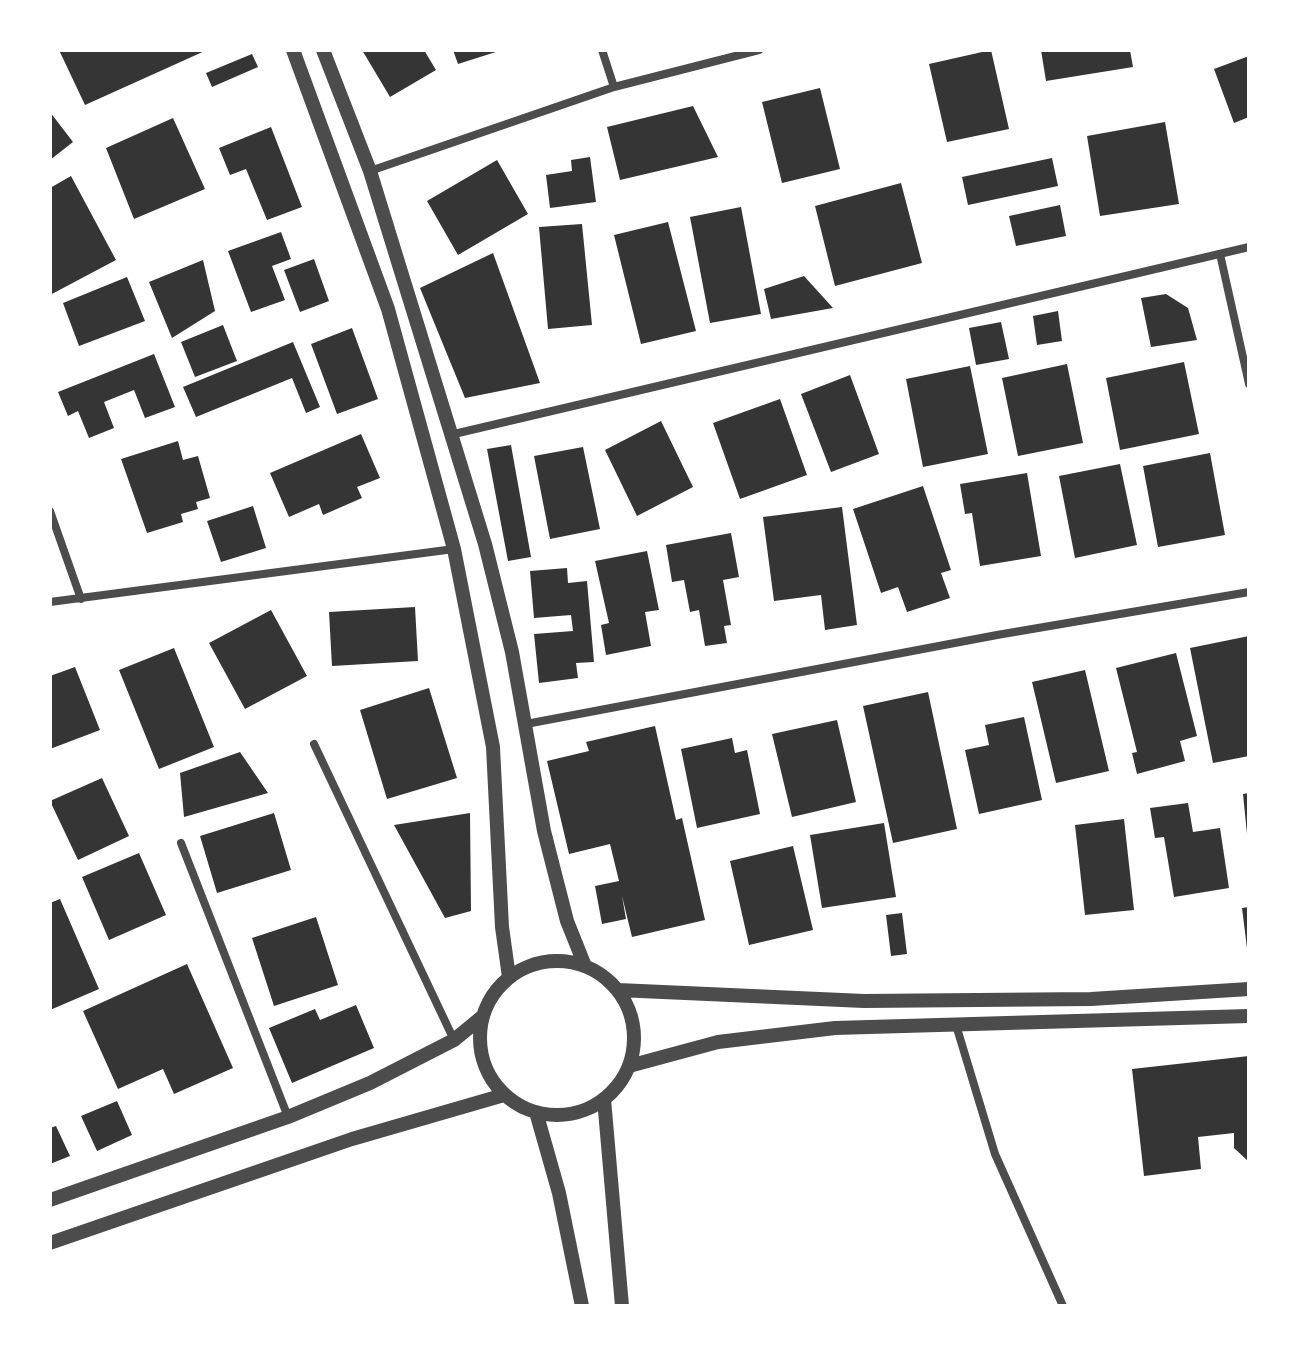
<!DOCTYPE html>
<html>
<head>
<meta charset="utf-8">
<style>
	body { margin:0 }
	#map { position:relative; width:1299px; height:1356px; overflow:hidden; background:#fff; font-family:"Fira Sans Condensed",sans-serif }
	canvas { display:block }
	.frame { position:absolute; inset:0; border:52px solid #fff; pointer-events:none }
</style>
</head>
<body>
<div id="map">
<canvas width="1299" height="1356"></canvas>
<div class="frame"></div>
</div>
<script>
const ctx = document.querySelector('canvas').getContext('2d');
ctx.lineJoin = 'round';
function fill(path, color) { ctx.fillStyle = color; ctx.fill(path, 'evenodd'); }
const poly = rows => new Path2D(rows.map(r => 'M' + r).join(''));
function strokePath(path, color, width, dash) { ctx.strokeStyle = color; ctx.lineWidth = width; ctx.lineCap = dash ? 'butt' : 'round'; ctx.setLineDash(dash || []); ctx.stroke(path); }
const building = poly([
	[59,50,207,50,85,105],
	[362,50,424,50,436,70,390,97],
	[453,50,499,50,499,51,458,64],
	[991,50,1009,129,947,142,929,64],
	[1041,50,1130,50,1133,67,1046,81],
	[252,54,258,67,212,87,206,73],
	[1249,56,1249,117,1234,123,1214,69],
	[820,88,840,169,782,183,762,102],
	[693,106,718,157,620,180,607,127],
	[50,112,73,142,50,160],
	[173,118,205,189,134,219,106,148],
	[1165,122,1179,204,1100,216,1087,136],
	[271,127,302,207,267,220,246,169,230,175,219,148],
	[590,157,596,202,550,208,546,175,572,171,571,160],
	[1052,158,1058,186,968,205,962,177],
	[497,160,528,214,458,255,427,201],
	[71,176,116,260,50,295,50,188],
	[901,183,922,263,835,286,815,206],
	[1060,205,1066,236,1016,246,1009,216],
	[741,207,761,314,710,323,690,217],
	[668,222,696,331,641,344,614,235],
	[582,224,592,325,548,329,539,227],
	[281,232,291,259,272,266,285,300,251,312,228,251],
	[493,253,540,383,465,398,420,288],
	[314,259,329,301,300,312,284,270],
	[203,260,215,311,172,338,149,282],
	[804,276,833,308,771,319,764,289],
	[127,277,145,321,79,346,63,303],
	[1166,294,1188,308,1197,340,1151,347,1141,298],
	[1058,311,1062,341,1037,345,1033,316],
	[1001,322,1009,359,976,365,969,328],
	[223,325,237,361,195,377,181,342],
	[352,328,378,399,337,414,311,344],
	[293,342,320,407,306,413,292,378,196,417,183,387],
	[154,354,175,407,145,418,134,390,104,402,114,428,89,438,78,411,68,416,58,392],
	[1184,362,1199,434,1120,450,1106,378],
	[1067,364,1083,443,1018,456,1002,378],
	[970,366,988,454,923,467,906,379],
	[850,375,879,454,831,472,801,394],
	[780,399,807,475,740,499,713,423],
	[661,421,693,487,637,516,605,450],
	[361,434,380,478,357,487,362,498,323,515,319,504,289,517,270,473],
	[178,441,183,460,198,456,210,498,196,502,198,509,181,514,183,522,147,533,121,459],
	[511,445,531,557,508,561,487,449],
	[583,447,600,529,550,539,534,456],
	[1210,453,1225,535,1158,547,1143,466],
	[1120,464,1137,545,1075,558,1059,476],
	[1027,473,1041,556,980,566,972,513,965,514,960,484],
	[923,486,951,570,941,573,950,598,907,612,898,587,881,593,853,509],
	[253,506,266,548,221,562,207,521],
	[842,507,857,625,825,630,821,595,774,601,763,517],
	[731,533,739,577,723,580,731,625,724,626,727,643,705,646,699,610,690,612,684,580,672,582,666,545],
	[647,551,659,610,645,612,651,646,606,655,601,625,609,623,595,561],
	[567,568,568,583,587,581,594,662,576,663,578,678,539,683,534,634,573,631,571,615,534,618,530,571],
	[415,607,418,661,332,666,329,612],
	[271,610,307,676,245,709,209,643],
	[1249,636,1249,756,1213,763,1190,648],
	[174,648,214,747,159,769,119,670],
	[1176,653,1197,736,1180,741,1185,761,1137,774,1132,753,1137,752,1116,668],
	[75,667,100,730,50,749,50,676],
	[1085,670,1109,771,1056,783,1032,682],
	[429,688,457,778,387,799,360,710],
	[928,692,957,829,893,843,863,706],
	[1024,717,1042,800,979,814,965,750,989,745,985,725],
	[837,720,856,802,792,817,772,734],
	[655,726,676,820,682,818,705,920,632,937,622,896,626,919,602,924,595,886,619,881,610,844,569,854,547,761,589,751,586,742],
	[732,738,735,753,747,750,760,814,697,828,681,749],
	[240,752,268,793,184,817,180,773],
	[102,778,129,836,78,860,50,801],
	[1249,793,1249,834,1247,834,1243,794],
	[1188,803,1193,832,1220,828,1229,888,1174,897,1164,837,1155,838,1150,808],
	[274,813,291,870,217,893,200,836],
	[470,813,471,911,445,918,394,825],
	[1124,819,1134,910,1085,915,1075,825],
	[884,823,896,897,822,908,810,835],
	[793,846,813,930,749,945,730,861],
	[139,853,166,915,109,940,82,877],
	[60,899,99,989,50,1010,50,903],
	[1249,907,1249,947,1247,948,1242,908],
	[902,913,907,954,891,956,886,915],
	[316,917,338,985,274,1006,252,938],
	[187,964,233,1068,174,1094,163,1069,118,1089,83,1011],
	[356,1005,374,1048,292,1083,269,1028,315,1009,320,1020],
	[1249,1056,1249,1162,1234,1148,1234,1133,1198,1137,1201,1169,1144,1176,1132,1069],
	[117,1101,132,1135,97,1151,81,1116],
	[56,1126,70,1156,50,1164,50,1128]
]);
const minor = poly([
	[602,50,614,87],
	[370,171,614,87,759,50],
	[1220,254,1249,384],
	[454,434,1249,247],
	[50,511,81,599],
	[50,602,454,549],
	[526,724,997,635,1249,592],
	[314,744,454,1040],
	[181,843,288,1117],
	[956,1025,995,1154,1063,1306]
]);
const tertiary = poly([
	[293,50,388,309,454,549,493,747,502,927,509,977],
	[323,50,370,171,485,544,512,652,544,831,567,921,585,966],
	'480 1038a77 77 0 1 1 154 0a77 77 0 1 1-154 0Z',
	[618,990,864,1001,1091,999,1249,989],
	[629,1066,718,1042,835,1028,1249,1016],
	[604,1099,622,1306],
	[536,1112,559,1193,582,1306],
	[50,1200,288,1117,370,1083,454,1040,482,1017],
	[50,1243,352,1139,504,1095]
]);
fill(building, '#353535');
strokePath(minor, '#4c4c4c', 8);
strokePath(tertiary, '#4c4c4c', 14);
</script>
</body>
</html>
